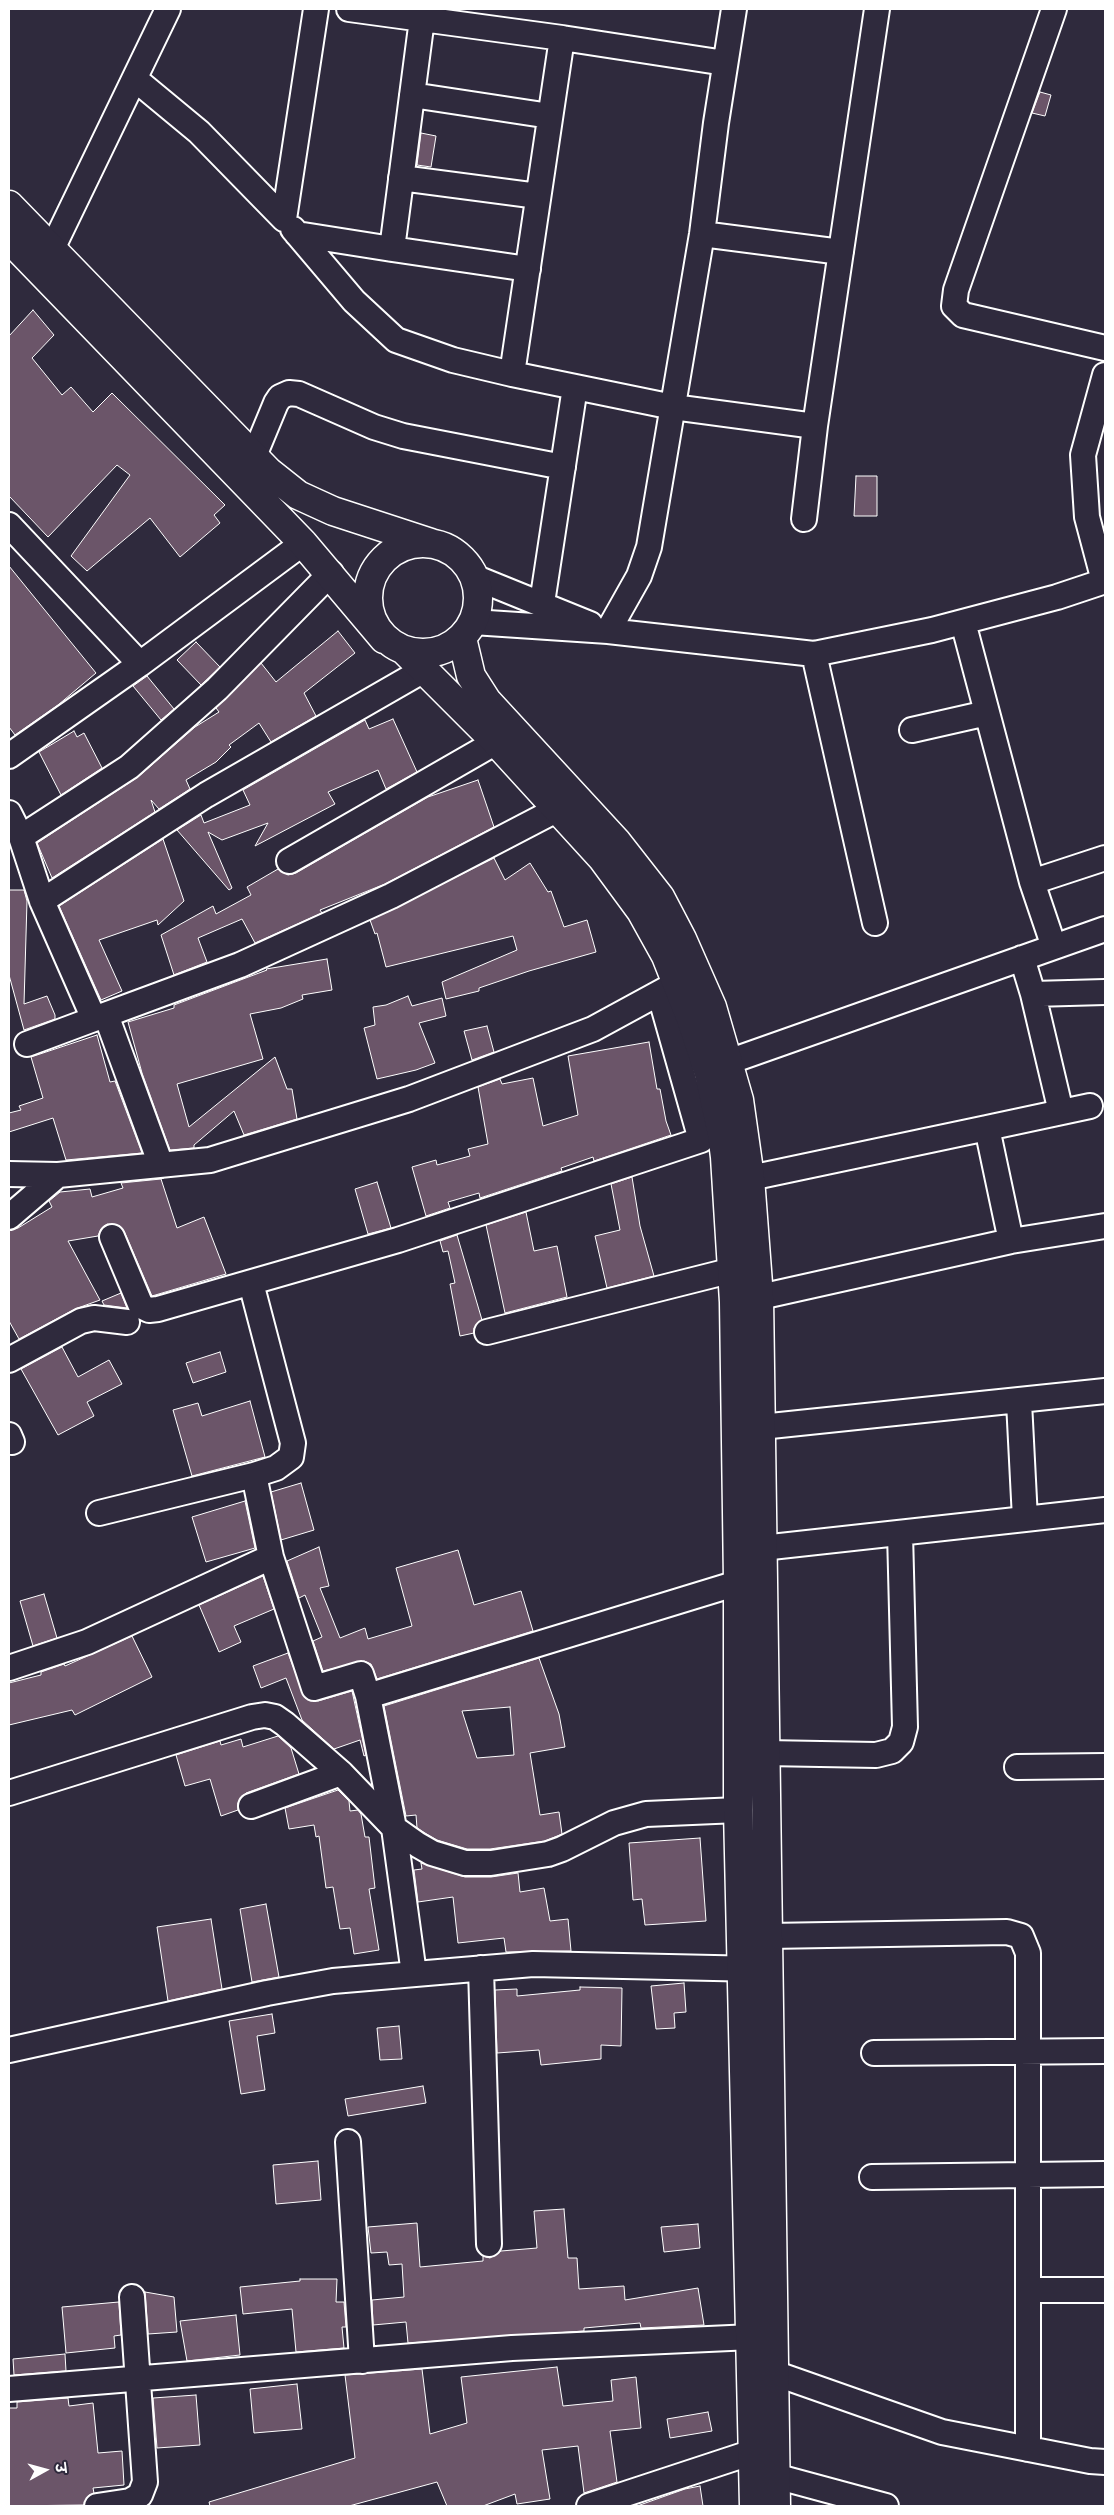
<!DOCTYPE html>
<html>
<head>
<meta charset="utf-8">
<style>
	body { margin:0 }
	#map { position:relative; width:1114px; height:2515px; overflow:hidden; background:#2f2a3d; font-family:"Architects Daughter","Playpen Sans Deva",sans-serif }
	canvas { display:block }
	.frame { position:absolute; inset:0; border:10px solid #fff; pointer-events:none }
	.north { position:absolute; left:20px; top:2445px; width:50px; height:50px; -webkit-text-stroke:4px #2f2a3d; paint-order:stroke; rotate:83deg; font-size:14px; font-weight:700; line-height:20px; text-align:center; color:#fff }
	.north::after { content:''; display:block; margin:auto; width:18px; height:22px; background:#fff; clip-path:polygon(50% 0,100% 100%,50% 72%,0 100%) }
</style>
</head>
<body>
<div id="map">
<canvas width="1114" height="2515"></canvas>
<div class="frame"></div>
<div class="north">उ</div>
</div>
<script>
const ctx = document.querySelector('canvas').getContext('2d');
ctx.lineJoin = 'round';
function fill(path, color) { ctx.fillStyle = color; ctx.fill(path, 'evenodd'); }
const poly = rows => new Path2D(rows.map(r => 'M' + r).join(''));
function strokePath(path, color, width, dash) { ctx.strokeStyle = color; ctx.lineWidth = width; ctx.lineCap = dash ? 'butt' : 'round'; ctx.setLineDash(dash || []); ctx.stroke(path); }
const building = poly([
	[1040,92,1051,95,1045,116,1032,113,1040,92],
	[421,133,436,136,431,167,417,165,421,133],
	[33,310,54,335,32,358,62,395,71,387,93,412,112,393,225,505,214,515,220,523,180,557,150,518,87,571,71,556,130,475,117,465,48,537,9,496,9,336,33,310],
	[856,476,877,476,877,516,854,516,856,476],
	[9,566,96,673,58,705,15,735,9,727,9,566],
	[338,631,355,653,304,693,316,716,271,742,259,723,229,745,231,747,216,762,186,780,190,789,159,809,151,800,155,812,52,878,37,843,138,777,195,727,219,712,216,708,261,663,276,682,338,631],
	[196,642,220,667,201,685,177,660,196,642],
	[147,676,174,709,161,720,133,686,147,676],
	[393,719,417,772,386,789,378,770,328,792,335,804,255,846,268,823,222,840,208,832,232,888,229,890,177,830,201,815,204,823,250,805,243,790,365,720,369,729,393,719],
	[74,731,77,737,84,733,102,768,61,795,39,752,74,731],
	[478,780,494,827,385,884,320,910,322,913,255,943,242,919,198,938,207,962,174,975,161,935,213,906,216,914,251,895,247,887,278,869,288,875,296,873,428,797,478,780],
	[163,839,184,901,158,925,157,920,99,940,122,991,101,1000,59,906,163,839],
	[494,858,505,880,530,863,548,892,551,891,564,927,587,920,596,952,529,971,479,988,479,991,446,999,442,982,517,950,513,936,386,967,377,933,375,934,370,920,494,858],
	[9,890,24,890,27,901,24,1004,47,996,55,1015,55,1019,24,1030,9,975,9,890],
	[327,959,332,990,302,995,303,999,281,1008,250,1014,263,1059,177,1084,189,1127,275,1057,287,1089,292,1089,297,1119,244,1135,234,1111,194,1145,194,1148,170,1150,142,1073,128,1022,174,1008,174,1005,267,970,266,969,327,959],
	[408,996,412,1006,442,998,446,1016,419,1023,435,1063,416,1070,377,1079,364,1028,375,1025,373,1007,386,1005,408,996],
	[487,1026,494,1052,472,1060,464,1031,487,1026],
	[97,1035,110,1082,115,1081,142,1153,66,1160,53,1118,9,1132,9,1113,21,1110,19,1106,43,1098,31,1057,97,1035],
	[649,1042,657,1089,660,1089,666,1121,671,1135,594,1161,593,1157,561,1168,562,1171,480,1198,479,1193,448,1202,450,1208,426,1216,412,1167,436,1160,437,1165,470,1156,468,1149,488,1144,478,1087,500,1079,502,1084,533,1078,543,1126,578,1115,568,1056,649,1042],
	[632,1177,640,1226,654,1276,607,1288,595,1236,620,1230,611,1184,632,1177],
	[161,1179,177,1228,204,1217,226,1274,152,1296,124,1231,120,1226,107,1224,101,1229,98,1236,68,1241,100,1300,75,1309,19,1339,9,1321,9,1230,18,1228,52,1207,49,1201,60,1192,90,1189,92,1197,123,1188,121,1183,161,1179],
	[377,1182,391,1228,368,1234,355,1189,377,1182],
	[526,1212,534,1251,557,1246,567,1297,505,1313,486,1225,526,1212],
	[457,1235,482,1320,474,1328,474,1333,460,1336,450,1284,455,1283,448,1251,443,1252,440,1241,457,1235],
	[121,1293,127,1308,104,1305,102,1301,121,1293],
	[62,1347,78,1377,109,1360,122,1384,87,1402,94,1416,58,1435,21,1369,62,1347],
	[220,1352,226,1372,193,1383,186,1363,220,1352],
	[250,1401,265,1457,192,1476,173,1410,198,1403,202,1416,250,1401],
	[301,1483,314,1530,281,1540,271,1492,301,1483],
	[245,1501,255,1548,206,1562,192,1517,245,1501],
	[319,1547,329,1586,320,1588,340,1638,365,1628,368,1639,412,1626,396,1568,458,1550,474,1605,521,1591,533,1631,377,1679,371,1664,364,1661,323,1671,313,1641,322,1637,305,1595,299,1598,287,1561,319,1547],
	[263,1576,274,1609,234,1626,241,1642,219,1652,199,1605,263,1576],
	[44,1594,57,1638,33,1646,20,1601,44,1594],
	[132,1636,152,1677,75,1715,72,1710,9,1725,9,1683,41,1675,41,1672,64,1664,65,1666,132,1636],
	[288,1653,305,1698,318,1701,352,1691,366,1755,364,1756,360,1740,334,1749,302,1720,286,1678,261,1688,253,1666,288,1653],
	[539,1658,559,1714,565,1747,530,1753,540,1815,559,1812,562,1834,545,1841,490,1849,467,1849,437,1840,425,1833,417,1828,416,1815,406,1816,384,1706,539,1658],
	[510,1707,514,1755,477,1758,462,1711,510,1707],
	[278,1736,291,1748,299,1774,246,1793,238,1803,238,1810,221,1816,210,1779,185,1786,176,1755,220,1741,221,1745,241,1739,243,1747,278,1736],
	[338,1790,349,1801,350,1811,358,1810,361,1814,365,1837,369,1837,375,1888,369,1889,379,1950,354,1954,350,1928,340,1929,333,1887,326,1888,319,1836,316,1837,314,1825,289,1829,285,1808,338,1790],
	[700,1838,706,1921,645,1925,642,1899,633,1900,629,1843,700,1838],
	[421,1863,465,1877,491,1877,518,1873,520,1892,544,1888,550,1921,568,1919,571,1951,506,1952,504,1938,458,1943,453,1897,418,1902,414,1870,422,1869,421,1863],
	[266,1904,279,1977,252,1982,240,1909,266,1904],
	[211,1919,222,1989,168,2001,157,1927,211,1919],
	[684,1983,686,2012,674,2013,675,2028,656,2029,651,1986,684,1983],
	[580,1987,622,1988,621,2046,601,2045,601,2059,541,2065,539,2050,497,2053,495,1990,517,1989,517,1996,580,1990,580,1987],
	[272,2014,275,2033,257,2036,265,2090,241,2094,229,2021,272,2014],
	[399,2026,402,2059,380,2060,377,2028,399,2026],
	[423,2086,426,2103,348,2116,345,2099,423,2086],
	[318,2161,321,2200,276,2204,273,2165,318,2161],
	[564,2209,568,2258,577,2258,579,2289,624,2286,625,2300,698,2288,704,2325,641,2328,640,2323,584,2328,584,2331,408,2343,406,2322,373,2325,372,2300,404,2297,402,2264,389,2265,387,2252,371,2253,368,2227,417,2223,420,2267,483,2261,483,2256,490,2258,501,2251,537,2248,534,2211,564,2209],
	[698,2224,700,2248,664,2252,661,2227,698,2224],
	[300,2279,337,2279,336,2302,344,2302,346,2327,342,2327,344,2348,296,2352,292,2309,243,2314,240,2287,300,2281,300,2279],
	[145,2292,174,2297,177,2332,148,2334,145,2292],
	[119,2302,121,2335,114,2336,115,2348,66,2353,62,2307,119,2302],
	[236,2315,240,2355,187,2361,180,2321,236,2315],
	[65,2354,66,2371,14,2375,13,2359,65,2354],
	[557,2367,563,2406,613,2401,611,2380,636,2377,641,2428,610,2431,617,2482,584,2493,578,2446,542,2450,550,2499,517,2504,515,2494,483,2506,447,2506,437,2482,349,2506,210,2506,209,2502,355,2458,345,2375,422,2369,430,2434,467,2423,461,2377,557,2367],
	[297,2384,302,2429,254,2433,250,2389,297,2384],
	[196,2395,200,2445,157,2448,153,2398,196,2395],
	[68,2398,69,2406,93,2403,98,2453,122,2451,124,2485,93,2488,94,2493,88,2496,84,2505,9,2506,9,2408,17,2408,17,2402,68,2398],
	[708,2412,712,2431,670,2438,667,2419,708,2412],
	[700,2486,703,2506,637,2506,685,2489,700,2486]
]);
const minor = poly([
	[349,9,562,38],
	[1054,9,956,290,954,306,963,315,1105,348],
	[725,63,562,38,512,374,673,407,815,426],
	[135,79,199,132,284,219,316,9],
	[412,95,550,116],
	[401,178,538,196],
	[293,229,354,301,396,340,453,360,512,374],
	[297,234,392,249,422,19],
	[702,234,841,252],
	[392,249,528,269],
	[43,263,52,249,168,9],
	[254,456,276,403,280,397,289,393,299,394,374,427,403,436,563,467],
	[804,519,815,426,877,9],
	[9,525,140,664],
	[474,577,590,624],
	[1104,581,1087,517,1083,455,1105,375],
	[542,603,575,387],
	[473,622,608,631,814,654,932,630,1057,597,1105,581],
	[963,622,1032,882,1054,947,1105,929],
	[608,631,639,576,649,547,702,234,716,123,734,9],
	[814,654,875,923],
	[912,730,987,713],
	[9,756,140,664,303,543],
	[9,813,21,837,129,767,217,689,331,573],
	[21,837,42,901,94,1019,240,965,391,896,558,809],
	[289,861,496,742],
	[1032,882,1105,858],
	[42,901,206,795,422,671],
	[1022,958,1033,994,1105,992],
	[1033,994,1061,1112],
	[106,1015,161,1165],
	[27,1044,94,1019],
	[728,1062,1054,947],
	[1090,1106,987,1128,1011,1241,1105,1226],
	[9,1174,58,1175],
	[750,1178,987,1128],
	[9,1217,58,1175,210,1160,409,1099,593,1029,672,986],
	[112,1237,141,1306,149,1310,158,1309,398,1240,701,1140,660,995],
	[251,1283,293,1443,291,1457,276,1468,254,1475,271,1557,314,1688,361,1674,368,1696,754,1578],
	[742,1301,1011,1241],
	[487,1332,733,1270],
	[9,1360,81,1321,94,1318,127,1322],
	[1019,1402,1025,1519,1105,1510],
	[761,1427,1105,1391],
	[9,1435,12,1442],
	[99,1513,254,1475],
	[762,1548,1025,1519],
	[9,1668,87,1642,271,1557],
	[368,1696,394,1828,414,1974],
	[765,1753,876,1755,892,1751,901,1742,905,1727,900,1533],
	[1017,1767,1105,1766],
	[9,1793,252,1717,265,1715,275,1717,285,1724,341,1773,394,1828,418,1845,432,1853,465,1863,491,1863,548,1854,562,1849,614,1823,646,1814,738,1810],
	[251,1806,341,1773],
	[768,1936,1007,1932,1021,1936,1028,1953,1028,2449],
	[481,1968,489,2244],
	[9,2050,267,1993,333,1981,533,1964,759,1969],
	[874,2053,1105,2051],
	[348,2142,362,2361],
	[872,2177,1105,2174],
	[1028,2290,1105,2290],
	[774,2373,942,2432,1090,2461,1105,2462],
	[9,2389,512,2348,752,2337],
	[775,2476,886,2506],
	[97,2506,130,2501,140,2495,145,2482,132,2297],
	[589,2506,753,2452]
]);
const major = poly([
	[9,205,269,472,298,495,333,511,431,543],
	[9,239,303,543,384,639],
	'368 598a55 55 0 1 1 110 0a55 55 0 1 1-110 0Z',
	[462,638,471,676,487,701,617,842,660,897,682,939,712,1007,739,1100,750,1178,759,1297,776,2506],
	[405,651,496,742,602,858,641,911,666,956,691,1019,709,1074,722,1134,725,1157,734,1302,738,1582,738,1810,754,2506]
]);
fill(building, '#6b5569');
strokePath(building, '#fff', 1);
strokePath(minor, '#fff', 28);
strokePath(major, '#fff', 31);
strokePath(minor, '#2f2a3d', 24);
strokePath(major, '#2f2a3d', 28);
</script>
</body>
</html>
